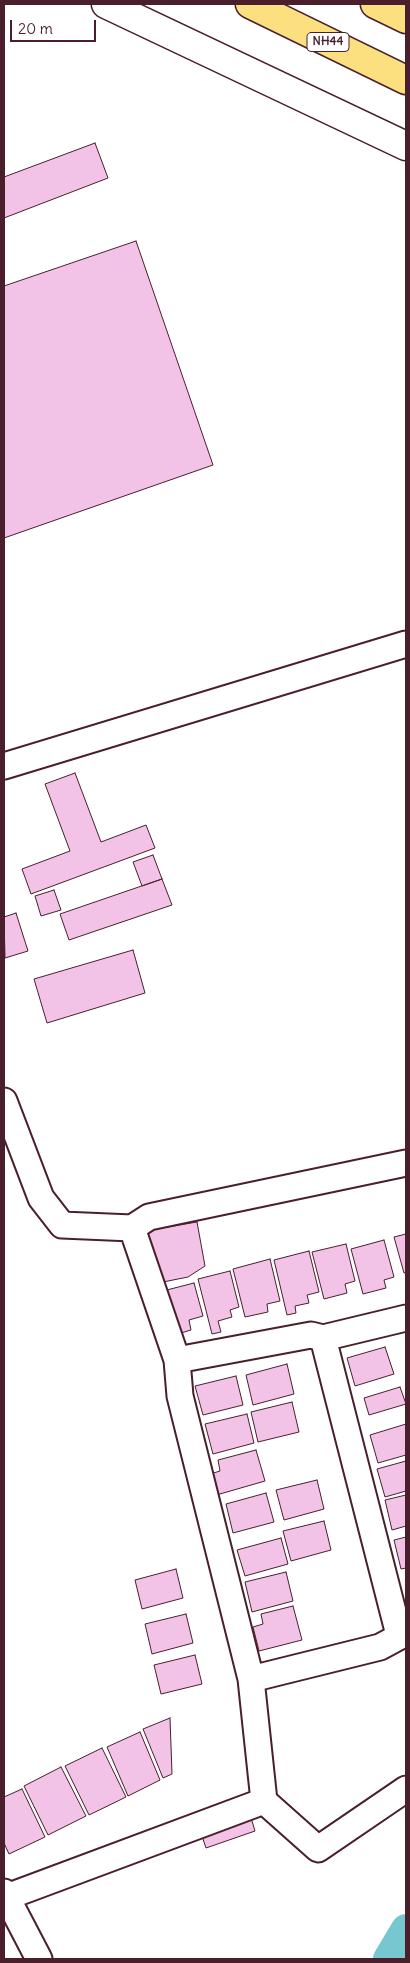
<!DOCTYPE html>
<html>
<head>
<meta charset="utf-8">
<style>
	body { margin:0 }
	#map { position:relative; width:410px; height:1963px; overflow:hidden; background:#fff; font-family:Delius,sans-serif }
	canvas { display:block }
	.frame { position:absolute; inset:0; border:5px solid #4a1f2b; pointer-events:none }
	.scale { position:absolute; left:10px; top:20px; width:86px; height:22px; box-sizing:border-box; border:2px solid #4a1f2b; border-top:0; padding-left:6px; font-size:15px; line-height:18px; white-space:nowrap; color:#4a1f2b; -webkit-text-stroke:4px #fff; paint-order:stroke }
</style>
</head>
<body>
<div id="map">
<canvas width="410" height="1963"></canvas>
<div class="frame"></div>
<div class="scale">20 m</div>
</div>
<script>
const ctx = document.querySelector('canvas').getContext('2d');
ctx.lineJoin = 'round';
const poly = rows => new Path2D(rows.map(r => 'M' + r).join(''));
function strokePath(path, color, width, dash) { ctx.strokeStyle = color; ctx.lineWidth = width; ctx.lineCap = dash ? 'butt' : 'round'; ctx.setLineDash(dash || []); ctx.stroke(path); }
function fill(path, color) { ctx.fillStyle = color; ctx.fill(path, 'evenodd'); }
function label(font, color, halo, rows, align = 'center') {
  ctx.font = font + ' Delius,sans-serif'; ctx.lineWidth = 4; ctx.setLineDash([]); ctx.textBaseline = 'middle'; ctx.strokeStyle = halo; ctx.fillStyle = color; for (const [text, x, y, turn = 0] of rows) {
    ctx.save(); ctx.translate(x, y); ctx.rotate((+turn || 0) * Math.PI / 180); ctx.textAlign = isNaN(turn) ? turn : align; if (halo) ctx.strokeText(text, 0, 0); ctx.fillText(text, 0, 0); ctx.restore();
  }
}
const canal = poly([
	[388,1959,406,1929]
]);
const building = poly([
	[95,143,108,178,4,218,4,177,95,143],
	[136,241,213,465,4,538,4,286,136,241],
	[75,773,101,842,146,825,155,848,31,894,22,869,70,851,45,784,75,773],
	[153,855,162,879,142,886,133,862,153,855],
	[162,879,172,905,69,940,60,914,162,879],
	[54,890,61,910,41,916,35,896,54,890],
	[16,913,28,951,5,958,4,917,16,913],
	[133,950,145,993,47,1023,34,979,133,950],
	[197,1222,205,1266,188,1277,153,1284,144,1231,197,1222],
	[406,1234,406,1273,404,1273,394,1237,406,1234],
	[384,1240,394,1277,384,1280,386,1288,363,1294,351,1249,384,1240],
	[346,1244,355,1281,345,1284,347,1293,324,1299,312,1252,346,1244],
	[309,1251,319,1292,307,1295,309,1303,295,1306,296,1313,287,1315,274,1260,309,1251],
	[270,1259,280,1301,267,1304,268,1312,245,1317,233,1269,270,1259],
	[230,1271,239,1307,230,1310,232,1317,218,1321,221,1332,212,1334,198,1279,230,1271],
	[194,1283,203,1316,189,1320,191,1330,171,1336,159,1292,194,1283],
	[385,1347,394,1374,355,1386,347,1358,385,1347],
	[287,1364,294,1394,253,1405,246,1375,287,1364],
	[236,1376,243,1405,203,1415,195,1386,236,1376],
	[400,1387,406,1404,369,1415,364,1398,400,1387],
	[292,1402,299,1432,258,1442,251,1412,292,1402],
	[247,1414,254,1443,213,1454,205,1424,247,1414],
	[406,1424,406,1455,378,1463,370,1435,406,1424],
	[256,1450,265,1481,213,1496,207,1475,220,1471,218,1460,256,1450],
	[406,1461,406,1491,385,1497,377,1469,406,1461],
	[317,1480,324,1509,284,1520,276,1490,317,1480],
	[266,1493,274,1522,233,1533,226,1504,266,1493],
	[406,1495,406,1526,392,1530,385,1500,406,1495],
	[324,1521,331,1550,291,1561,283,1531,324,1521],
	[406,1537,406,1568,401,1569,394,1540,406,1537],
	[281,1538,288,1564,245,1576,237,1550,281,1538],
	[176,1569,183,1598,142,1609,135,1580,176,1569],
	[286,1572,293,1601,252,1612,245,1582,286,1572],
	[293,1606,302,1640,259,1651,253,1627,263,1624,261,1614,293,1606],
	[186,1614,193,1643,152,1654,145,1624,186,1614],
	[195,1655,202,1684,161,1694,154,1665,195,1655],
	[170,1718,172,1774,163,1778,143,1729,170,1718],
	[140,1732,160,1780,128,1796,107,1747,140,1732],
	[102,1748,126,1797,89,1815,65,1766,102,1748],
	[61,1767,86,1816,48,1835,24,1786,61,1767],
	[22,1789,45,1837,9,1854,4,1843,4,1797,22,1789],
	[249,1811,255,1831,206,1848,199,1827,249,1811]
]);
const street = poly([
	[4,766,406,644],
	[4,1101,41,1198,62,1225,132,1228,149,1217,406,1163],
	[132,1228,177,1360,180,1396,251,1679,264,1801,318,1849,406,1789],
	[323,1338,399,1635],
	[177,1360,311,1335,323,1338,406,1318],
	[251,1679,380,1647,406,1633],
	[4,1892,39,1959],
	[4,1898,264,1801]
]);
const secondary = poly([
	[106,4,406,146]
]);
const highway = poly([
	[250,4,406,80],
	[375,4,406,19]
]);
const shields = [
	[328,42,42]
];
const shieldNames = [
	["NH44",328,42]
];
strokePath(canal, '#76c7d0', 30);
fill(building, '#f2c3e7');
strokePath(building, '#4a1f2b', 1);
strokePath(street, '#4a1f2b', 29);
strokePath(secondary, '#4a1f2b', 31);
strokePath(highway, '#4a1f2b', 31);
strokePath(street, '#fff', 25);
strokePath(secondary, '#fff', 28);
strokePath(highway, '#fce080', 28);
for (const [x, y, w] of shields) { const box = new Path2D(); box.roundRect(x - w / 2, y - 9.5, w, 19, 4); ctx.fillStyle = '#fff'; ctx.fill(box); strokePath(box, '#4a1f2b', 1); }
label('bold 12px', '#4a1f2b', null, shieldNames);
</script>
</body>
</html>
